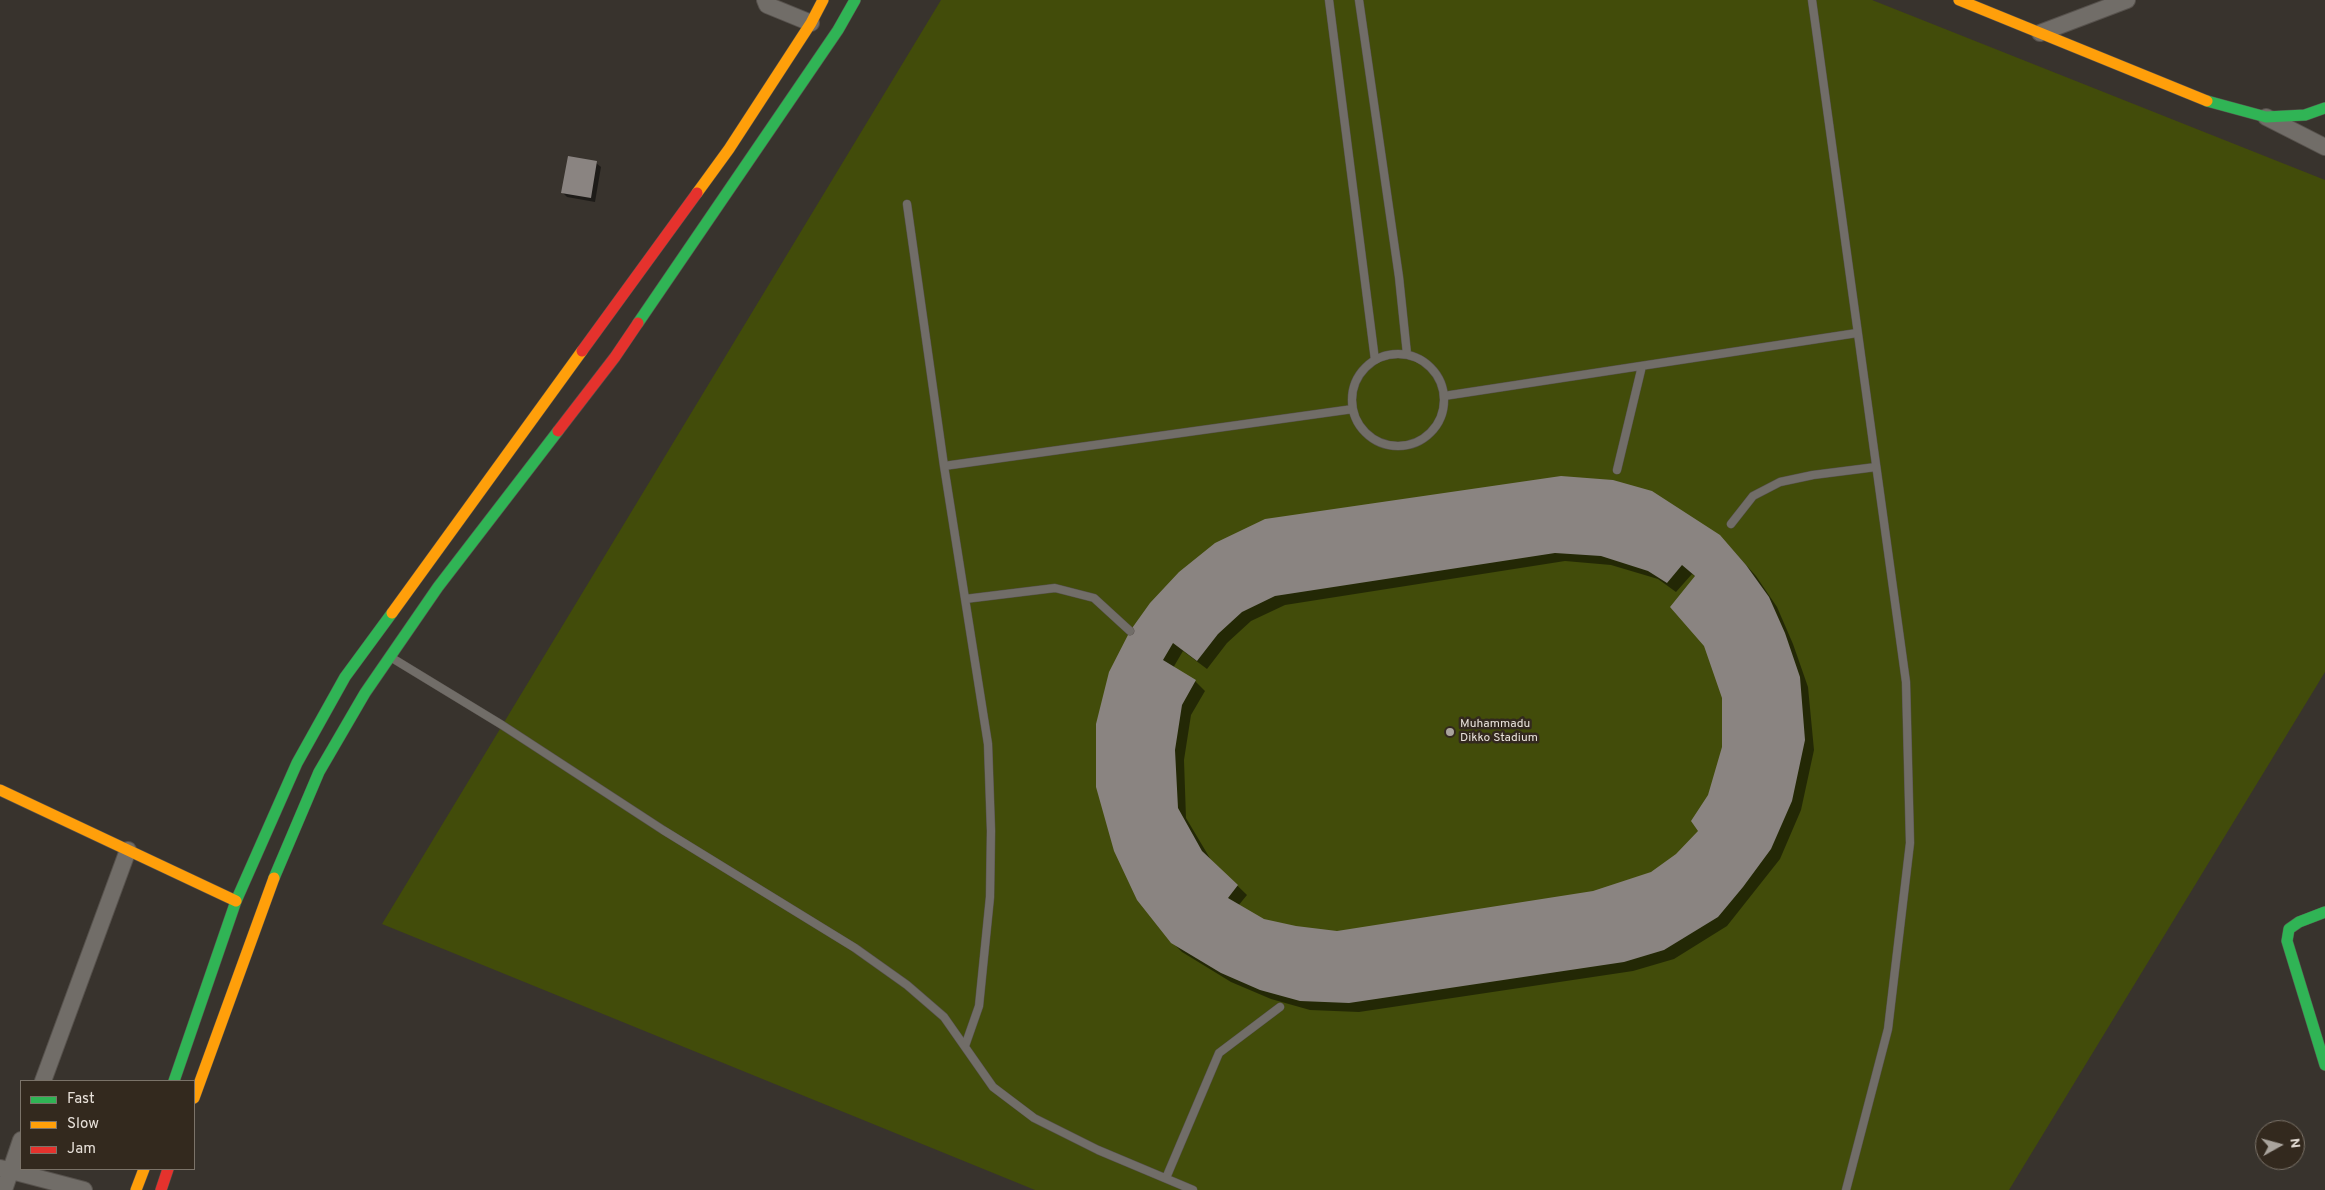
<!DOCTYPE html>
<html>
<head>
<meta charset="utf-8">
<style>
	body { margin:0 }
	#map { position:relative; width:2325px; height:1190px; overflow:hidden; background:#38332d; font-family:Overpass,sans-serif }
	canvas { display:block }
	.legend { position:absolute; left:20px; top:1080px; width:175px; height:90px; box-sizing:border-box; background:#33291e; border:1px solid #7b7369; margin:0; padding:6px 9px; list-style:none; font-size:15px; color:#e8e1da }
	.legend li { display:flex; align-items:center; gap:10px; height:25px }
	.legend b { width:25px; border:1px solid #7b7369 }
	.north { position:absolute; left:2255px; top:1120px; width:50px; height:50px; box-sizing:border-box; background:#33291e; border:1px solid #7b7369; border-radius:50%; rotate:83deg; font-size:14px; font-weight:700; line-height:20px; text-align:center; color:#e8e1da }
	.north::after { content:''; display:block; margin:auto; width:18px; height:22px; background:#aaa49d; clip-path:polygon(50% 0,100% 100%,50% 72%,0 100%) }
</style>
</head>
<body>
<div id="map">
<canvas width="2325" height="1190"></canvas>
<ul class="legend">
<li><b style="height:6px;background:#30b455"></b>Fast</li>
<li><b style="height:6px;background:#ff9f0a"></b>Slow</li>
<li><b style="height:6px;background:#e5322d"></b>Jam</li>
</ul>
<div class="north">N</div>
</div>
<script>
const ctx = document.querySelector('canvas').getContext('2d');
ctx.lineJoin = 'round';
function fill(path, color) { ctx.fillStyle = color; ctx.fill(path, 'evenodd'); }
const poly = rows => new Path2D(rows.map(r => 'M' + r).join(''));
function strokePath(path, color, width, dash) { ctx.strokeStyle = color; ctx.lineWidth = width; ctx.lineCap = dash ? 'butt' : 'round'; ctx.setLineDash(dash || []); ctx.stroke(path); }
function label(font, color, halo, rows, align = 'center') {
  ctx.font = font + ' Overpass,sans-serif'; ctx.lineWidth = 5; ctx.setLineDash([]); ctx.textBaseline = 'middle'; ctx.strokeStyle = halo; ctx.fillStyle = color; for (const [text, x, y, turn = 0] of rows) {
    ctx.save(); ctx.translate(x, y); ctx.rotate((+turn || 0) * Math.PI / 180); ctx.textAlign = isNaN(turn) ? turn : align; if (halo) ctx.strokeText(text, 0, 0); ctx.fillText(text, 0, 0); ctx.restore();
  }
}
const green = poly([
	[941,0,1872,0,2325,180,2325,672,2009,1190,1035,1190,382,924]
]);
const shadow = poly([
	[596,163,601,167,595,202,567,197,563,193],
	[1651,493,1720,536,1756,576,1777,607,1793,644,1808,687,1814,750,1801,810,1780,859,1727,926,1674,959,1633,971,1359,1012,1310,1010,1271,999,1231,982,1182,952,1172,942,1131,632],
	[1565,561,1611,565,1658,579,1676,592,1692,574,1696,577,1723,698,1723,747,1699,832,1677,855,1652,873,1593,892,1337,932,1295,927,1264,921,1238,906,1247,895,1211,860,1186,818,1184,760,1191,715,1205,691,1195,681,1173,668,1183,651,1207,669,1227,643,1251,621,1285,605]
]);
const building = poly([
	[568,156,597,161,591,198,561,193],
	[1561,476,1613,480,1652,491,1720,535,1746,565,1769,597,1785,633,1800,677,1805,740,1792,801,1771,849,1743,887,1718,917,1664,950,1624,962,1349,1003,1300,1001,1260,990,1221,973,1171,943,1137,900,1114,851,1096,787,1096,724,1109,672,1130,631,1150,603,1179,572,1215,543,1265,519],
	[1555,553,1601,556,1648,571,1667,583,1682,565,1695,576,1670,607,1704,646,1722,698,1722,747,1708,795,1691,821,1698,831,1676,854,1651,872,1593,891,1337,931,1296,926,1264,919,1228,898,1238,885,1202,851,1178,808,1175,750,1182,705,1196,680,1163,660,1173,643,1197,661,1218,634,1242,612,1275,596]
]);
const lane = poly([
	[1329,0,1375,360],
	[1359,0,1399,277,1407,354],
	[1812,0,1906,682,1910,843,1888,1029,1846,1190],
	[907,204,944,466,988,744,991,831,990,897,979,1006,965,1046],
	'1352 400a46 46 0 1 1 92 0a46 46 0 1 1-92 0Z',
	[1444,396,1857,333],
	[944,466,1353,409],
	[1617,470,1642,366],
	[1731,524,1753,496,1780,482,1813,475,1876,467],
	[965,599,1055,588,1094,598,1130,631],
	[392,658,502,725,663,830,855,948,907,985,944,1017,993,1087,1034,1118,1098,1150,1193,1190],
	[1166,1178,1219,1053,1280,1007]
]);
const street = poly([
	[765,0,767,5,811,23],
	[2040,33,2127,0],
	[2266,117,2325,147],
	[43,1081,128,850],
	[0,1168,84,1190],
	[4,1190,21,1140]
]);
const fast = poly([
	[2207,101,2266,117,2305,115,2325,108],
	[638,323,838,30,855,0],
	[274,878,319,772,365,693,438,587,558,431],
	[2325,912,2299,922,2289,929,2287,941,2325,1065],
	[174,1081,236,901,297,763,345,677,392,613]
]);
const slow = poly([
	[1959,0,2207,101],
	[697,193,729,149,811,23,823,0],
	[392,613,582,351],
	[0,790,236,901],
	[194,1098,274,878],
	[136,1190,144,1169]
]);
const jam = poly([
	[582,351,697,193],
	[558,431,615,357,638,323],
	[161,1190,168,1169]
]);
const markers = [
	[1450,732,5,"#aaa49d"]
];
const poiNames = [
	["Muhammadu",1460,725],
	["Dikko Stadium",1460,739]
];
fill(green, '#424c0a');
fill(shadow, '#0007');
fill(building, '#8a8481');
strokePath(lane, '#57524d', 9);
strokePath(street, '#57524d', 18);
strokePath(fast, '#57524d', 12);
strokePath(slow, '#57524d', 12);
strokePath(jam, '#57524d', 12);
strokePath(lane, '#716d68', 8);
strokePath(street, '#716d68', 16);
strokePath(fast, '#30b455', 11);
strokePath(slow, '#ff9f0a', 11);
strokePath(jam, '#e5322d', 11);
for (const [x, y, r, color] of markers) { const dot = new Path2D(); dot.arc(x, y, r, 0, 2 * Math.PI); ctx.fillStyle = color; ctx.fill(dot); strokePath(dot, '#33291e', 2); }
label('12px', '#e8e1da', '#33291e', poiNames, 'left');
</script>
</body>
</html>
